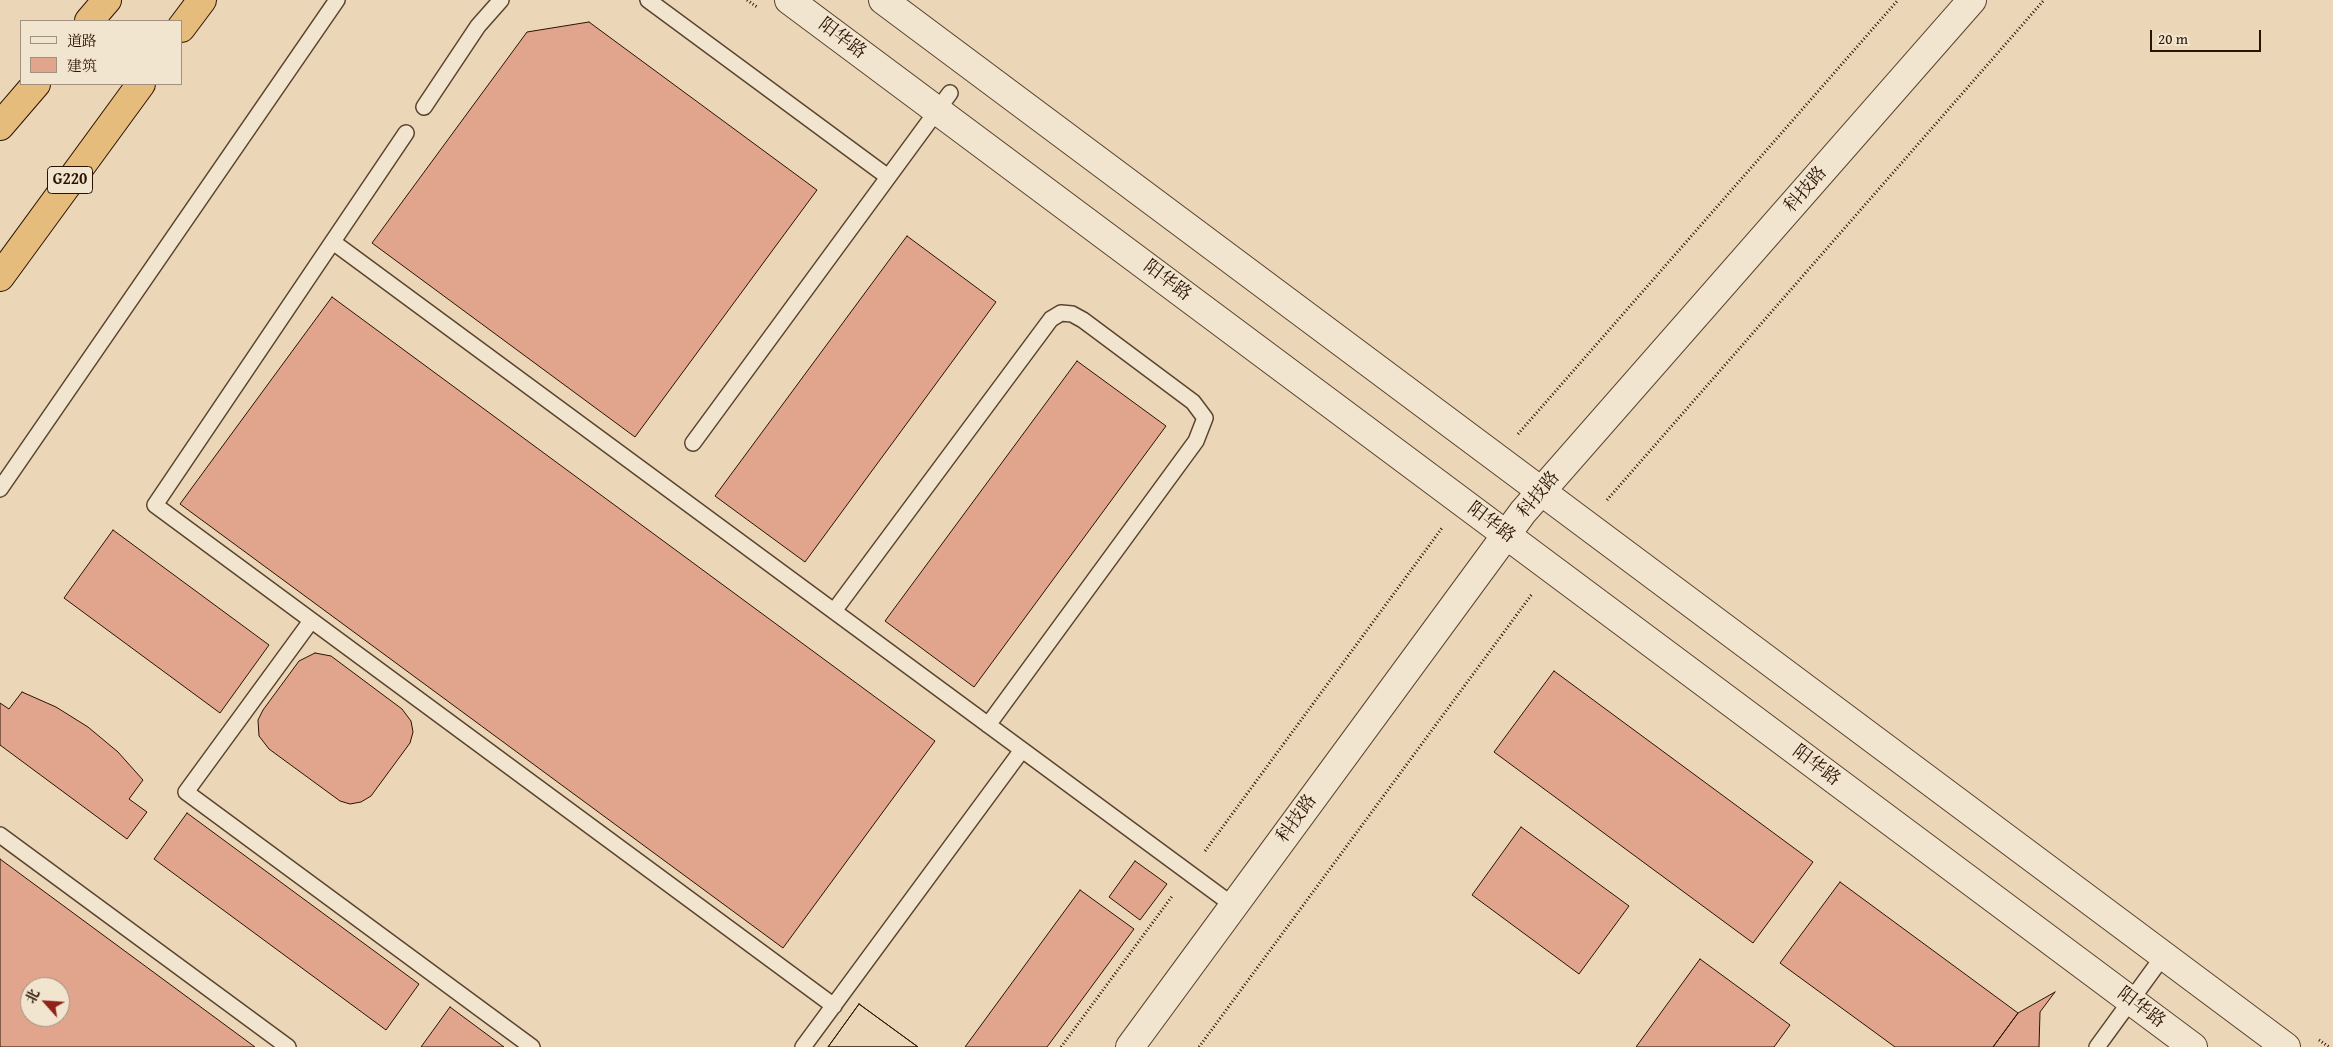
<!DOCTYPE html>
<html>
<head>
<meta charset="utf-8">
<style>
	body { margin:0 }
	#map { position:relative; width:2333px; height:1047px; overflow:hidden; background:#ebd7b7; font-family:"Gentium Book Plus","Noto Serif SC",serif }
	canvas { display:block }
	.legend { position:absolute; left:20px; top:20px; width:162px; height:65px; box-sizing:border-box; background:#f2e5d0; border:1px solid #a2917e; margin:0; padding:6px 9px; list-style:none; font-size:15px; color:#2b1302 }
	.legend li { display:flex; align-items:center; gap:10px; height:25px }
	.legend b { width:25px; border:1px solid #a2917e }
	.north { position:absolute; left:20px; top:977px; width:50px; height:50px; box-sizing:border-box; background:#f2e5d0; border:1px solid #a2917e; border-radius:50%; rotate:296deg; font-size:14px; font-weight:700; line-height:20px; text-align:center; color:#2b1302 }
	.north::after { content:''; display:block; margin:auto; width:18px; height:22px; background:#8f2418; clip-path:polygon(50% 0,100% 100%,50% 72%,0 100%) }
	.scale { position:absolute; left:2150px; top:30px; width:111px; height:22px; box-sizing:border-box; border:2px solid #2b1302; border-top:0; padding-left:6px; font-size:15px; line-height:18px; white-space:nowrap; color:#2b1302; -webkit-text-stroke:4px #f2e5d0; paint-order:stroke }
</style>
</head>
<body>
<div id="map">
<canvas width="2333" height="1047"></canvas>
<ul class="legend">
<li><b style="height:6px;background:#f2e5d0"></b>道路</li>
<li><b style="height:14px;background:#e1a58d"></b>建筑</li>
</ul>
<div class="north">北</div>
<div class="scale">20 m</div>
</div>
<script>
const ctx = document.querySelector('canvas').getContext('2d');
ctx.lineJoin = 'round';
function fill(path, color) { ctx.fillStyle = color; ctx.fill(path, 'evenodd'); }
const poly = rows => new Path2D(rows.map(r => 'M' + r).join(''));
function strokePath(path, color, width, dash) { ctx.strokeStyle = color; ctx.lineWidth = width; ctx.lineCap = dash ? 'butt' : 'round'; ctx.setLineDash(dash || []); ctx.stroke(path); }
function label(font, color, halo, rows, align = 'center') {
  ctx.font = font + ' "Gentium Book Plus","Noto Serif SC",serif'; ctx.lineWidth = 4; ctx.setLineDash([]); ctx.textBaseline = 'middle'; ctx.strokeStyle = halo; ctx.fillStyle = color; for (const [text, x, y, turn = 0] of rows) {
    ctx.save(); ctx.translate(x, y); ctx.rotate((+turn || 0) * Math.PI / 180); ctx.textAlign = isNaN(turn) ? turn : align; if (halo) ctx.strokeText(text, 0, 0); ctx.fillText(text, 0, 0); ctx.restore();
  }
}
const building = poly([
	[589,22,817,190,635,437,372,243,527,32,589,22],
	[907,236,996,302,805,562,715,496,907,236],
	[332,297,935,741,783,948,180,504,332,297],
	[1077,361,1166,426,974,687,885,621,1077,361],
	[113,530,269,645,220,713,64,598,113,530],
	[315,653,331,656,402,709,411,721,413,732,410,743,371,796,361,802,350,804,340,801,269,749,259,736,258,720,263,710,299,661,315,653],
	[1554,671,1813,862,1753,943,1494,752,1554,671],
	[22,692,56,707,88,727,118,752,143,780,129,799,147,812,127,839,0,745,0,703,9,709,22,692],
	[187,813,419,984,386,1030,154,859,187,813],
	[1521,827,1629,906,1579,974,1472,895,1521,827],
	[0,859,255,1047,0,1047,0,859],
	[30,987,60,987,60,1017,30,1017,30,987],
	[1135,861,1167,884,1140,920,1109,897,1135,861],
	[1840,882,2018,1013,1993,1047,1895,1047,1780,963,1840,882],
	[1080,890,1134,929,1047,1047,965,1047,1080,890],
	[1700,959,1790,1025,1774,1047,1636,1047,1700,959],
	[2055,992,2040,1012,2039,1047,1993,1047,2018,1013,2055,992],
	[859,1004,918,1047,828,1047,859,1004],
	[859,1004,918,1047,828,1047,859,1004],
	[450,1007,504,1047,421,1047,450,1007]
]);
const path = poly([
	[747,0,757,7],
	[1518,434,1898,0],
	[1607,500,2044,0],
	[1205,851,1442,528],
	[2319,1040,2329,1047],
	[1061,1047,1173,895],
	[1199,1047,1532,594]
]);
const service = poly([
	[648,0,888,177],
	[424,107,478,26,501,0],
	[406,133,155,505,834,1006],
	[333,242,1234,906],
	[693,443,950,93],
	[0,489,337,0],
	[834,611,1051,319,1061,313,1072,314,1083,320,1193,402,1205,418,1196,441,988,725],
	[311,621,186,792,532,1047],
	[0,835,288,1047],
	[803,1047,1022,750],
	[2097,1047,2164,955]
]);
const minor = poly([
	[789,0,2193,1047],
	[883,0,2286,1047],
	[1130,1047,1523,512,1972,0]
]);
const trunk = poly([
	[89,21,107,0],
	[181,28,202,0],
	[0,126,36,84],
	[0,277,141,84]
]);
const shields = [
	[70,180,45]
];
const shieldNames = [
	["G220",70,180]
];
const streetNames = [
	["阳华路",842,39,37],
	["科技路",1806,190,-49],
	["阳华路",1167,281,37],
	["科技路",1539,495,-50],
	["阳华路",1491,523,37],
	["阳华路",1816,766,37],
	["科技路",1297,819,-54],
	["阳华路",2141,1008,37]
];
fill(building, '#e1a58d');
strokePath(building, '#2b1302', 1);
strokePath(service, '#5b442f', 18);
strokePath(minor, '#5b442f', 30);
strokePath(trunk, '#2b1302', 30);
strokePath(path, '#2b1302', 3, [1, 2.5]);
strokePath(service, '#f2e5d0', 15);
strokePath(minor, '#f2e5d0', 28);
strokePath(trunk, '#e6bc7c', 28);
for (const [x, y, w] of shields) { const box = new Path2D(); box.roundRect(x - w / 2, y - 13.5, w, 27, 4); ctx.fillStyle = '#f2e5d0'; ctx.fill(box); strokePath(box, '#2b1302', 1); }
label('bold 16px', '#2b1302', null, shieldNames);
label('18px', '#2b1302', '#f2e5d0', streetNames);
</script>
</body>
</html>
